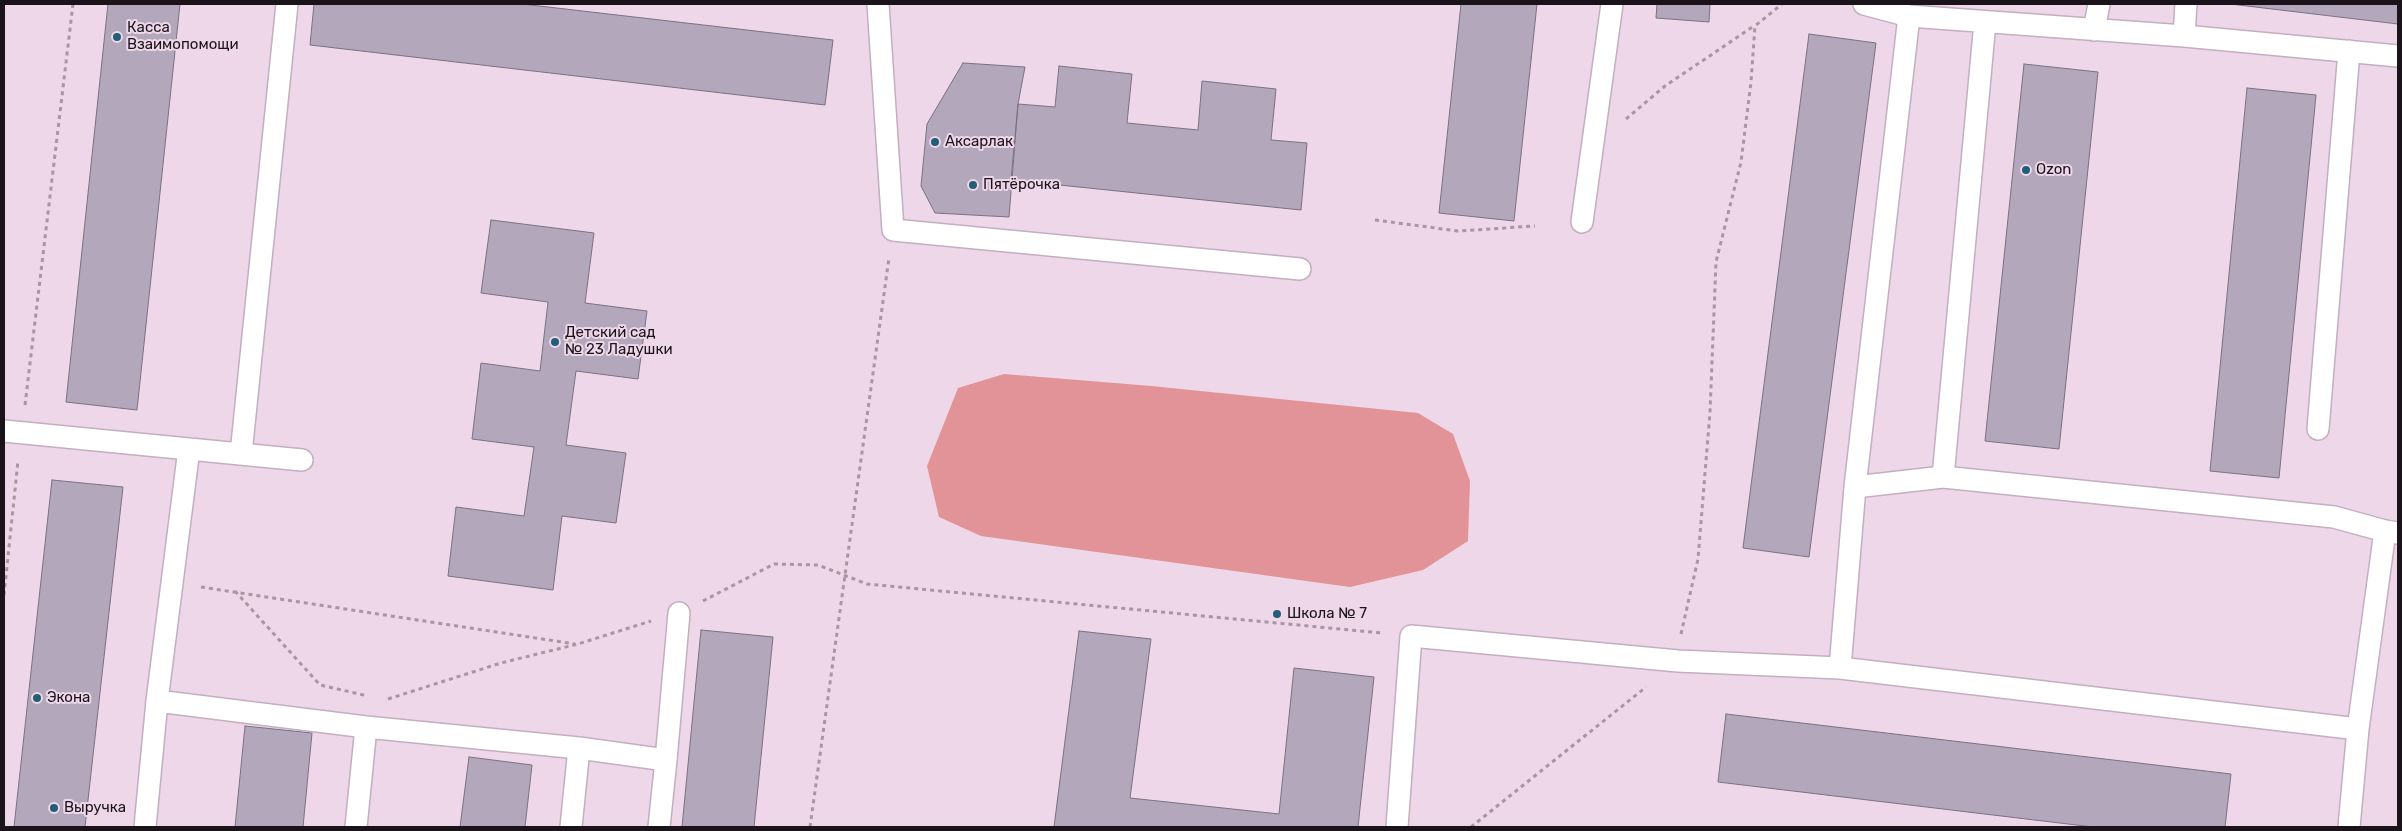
<!DOCTYPE html>
<html>
<head>
<meta charset="utf-8">
<style>
	body { margin:0 }
	#map { position:relative; width:2402px; height:831px; overflow:hidden; background:#edd7e8; font-family:Rubik,sans-serif }
	canvas { display:block }
	.frame { position:absolute; inset:0; border:5px solid #1a1319; pointer-events:none }
</style>
</head>
<body>
<div id="map">
<canvas width="2402" height="831"></canvas>
<div class="frame"></div>
</div>
<script>
const ctx = document.querySelector('canvas').getContext('2d');
ctx.lineJoin = 'round';
function fill(path, color) { ctx.fillStyle = color; ctx.fill(path, 'evenodd'); }
const poly = rows => new Path2D(rows.map(r => 'M' + r).join(''));
function strokePath(path, color, width, dash) { ctx.strokeStyle = color; ctx.lineWidth = width; ctx.lineCap = dash ? 'butt' : 'round'; ctx.setLineDash(dash || []); ctx.stroke(path); }
function label(font, color, halo, rows, align = 'center') {
  ctx.font = font + ' Rubik,sans-serif'; ctx.lineWidth = 4; ctx.setLineDash([]); ctx.textBaseline = 'middle'; ctx.strokeStyle = halo; ctx.fillStyle = color; for (const [text, x, y, turn = 0] of rows) {
    ctx.save(); ctx.translate(x, y); ctx.rotate((+turn || 0) * Math.PI / 180); ctx.textAlign = isNaN(turn) ? turn : align; if (halo) ctx.strokeText(text, 0, 0); ctx.fillText(text, 0, 0); ctx.restore();
  }
}
const green = poly([
	[1004,374,1151,386,1418,413,1453,434,1470,481,1468,541,1423,570,1350,587,981,536,939,517,927,466,958,388]
]);
const building = poly([
	[108,4,180,4,137,410,66,402,108,4],
	[314,4,522,4,833,40,825,105,310,45,314,4],
	[1461,4,1537,4,1514,221,1439,213,1461,4],
	[1657,4,1710,4,1709,22,1656,18,1657,4],
	[2230,4,2398,4,2398,24,2230,4],
	[1809,34,1876,43,1809,557,1743,548,1809,34],
	[963,63,1025,67,1018,104,1009,217,935,213,921,186,927,124,963,63],
	[2024,64,2098,72,2059,449,1985,441,2024,64],
	[1059,66,1132,74,1127,123,1198,130,1202,81,1276,89,1271,140,1307,143,1301,210,1011,180,1018,104,1055,107,1059,66],
	[2247,88,2316,95,2279,478,2210,471,2247,88],
	[491,220,594,233,585,303,647,311,638,379,576,371,566,445,626,453,616,523,562,516,553,590,448,576,456,507,524,516,534,447,472,439,481,363,540,371,548,302,481,293,491,220],
	[52,480,123,487,85,827,14,827,52,480],
	[701,630,773,637,754,827,682,827,701,630],
	[1079,631,1151,639,1130,798,1279,814,1294,668,1374,677,1358,827,1054,827,1079,631],
	[1726,714,2231,774,2225,827,2093,827,1718,782,1726,714],
	[245,726,312,733,303,827,235,827,245,726],
	[469,757,532,765,525,827,460,827,469,757]
]);
const path = poly([
	[1626,119,1665,86,1754,26],
	[1375,220,1458,231,1535,226],
	[25,405,73,4],
	[201,587,575,644],
	[235,591,320,685,368,696],
	[4,595,18,461],
	[703,601,774,564,818,565,867,584,1382,633],
	[1681,634,1698,559,1710,412,1716,262,1741,162,1751,82,1755,26,1782,4],
	[388,699,501,663,578,644,651,621],
	[810,827,889,258],
	[1471,827,1646,687]
]);
const service = poly([
	[878,4,893,230,1300,269],
	[1864,4,1909,16,2184,36,2398,56],
	[2094,30,2099,4],
	[2184,36,2186,4],
	[1582,222,1612,4],
	[2318,429,2349,51],
	[4,431,302,460],
	[241,454,287,4],
	[1943,477,1985,22],
	[1855,487,1943,477,2334,517,2385,531,2398,533],
	[1840,668,1855,487,1909,16],
	[157,701,366,727,579,748,666,760,659,827],
	[2358,729,2385,531],
	[666,760,679,613],
	[145,827,157,701,189,449],
	[356,827,366,727],
	[571,827,579,748],
	[1397,827,1411,636,1678,661,1840,668,2358,729,2349,827]
]);
const markers = [
	[117,37,5,"#225e76"],
	[935,142,5,"#225e76"],
	[2026,170,5,"#225e76"],
	[973,185,5,"#225e76"],
	[555,342,5,"#225e76"],
	[1277,614,5,"#225e76"],
	[37,698,5,"#225e76"],
	[54,808,5,"#225e76"]
];
const poiNames = [
	["Касса",127,28],
	["Взаимопомощи",127,45],
	["Аксарлак",945,142],
	["Ozon",2036,170],
	["Пятёрочка",983,185],
	["Детский сад",565,333],
	["№ 23 Ладушки",565,350],
	["Школа № 7",1287,614],
	["Экона",47,698],
	["Выручка",64,808]
];
fill(green, '#e29397');
fill(building, '#b3a7bc');
strokePath(building, '#7b7083', 1);
strokePath(service, '#c3afbf', 24);
strokePath(path, '#a796a3', 3, [4, 4]);
strokePath(service, '#fff', 21);
for (const [x, y, r, color] of markers) { const dot = new Path2D(); dot.arc(x, y, r, 0, 2 * Math.PI); ctx.fillStyle = color; ctx.fill(dot); strokePath(dot, '#edd7e8', 2); }
label('15px', '#1a1319', '#edd7e8', poiNames, 'left');
</script>
</body>
</html>
